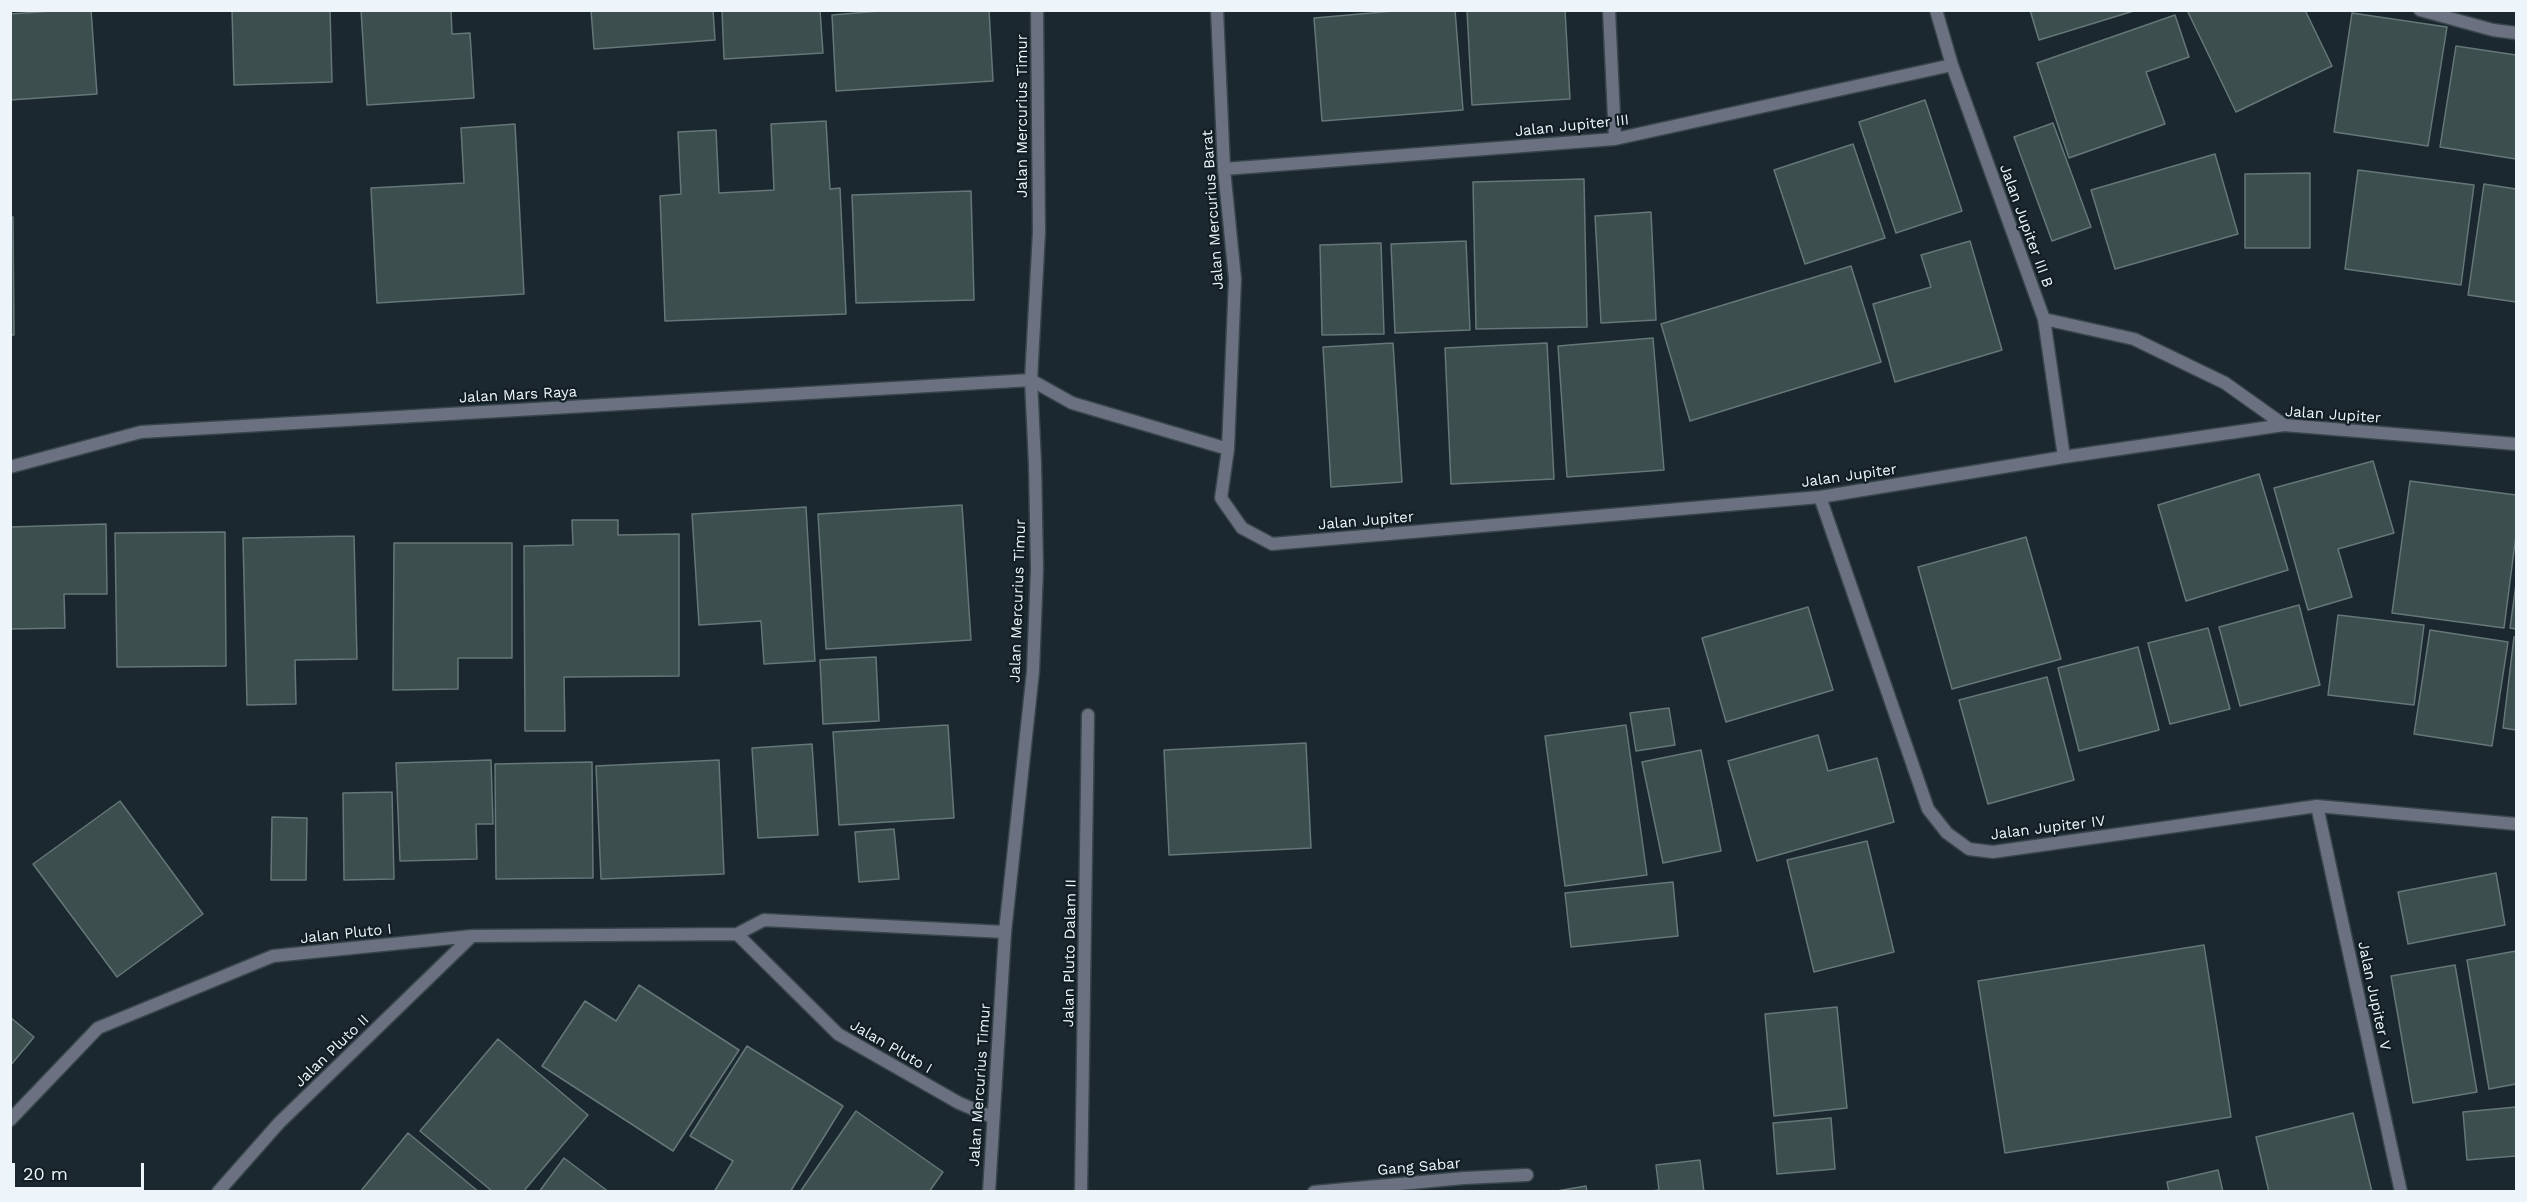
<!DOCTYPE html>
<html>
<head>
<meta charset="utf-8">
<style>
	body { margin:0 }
	#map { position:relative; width:2527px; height:1202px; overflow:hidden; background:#1b282f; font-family:"Work Sans",sans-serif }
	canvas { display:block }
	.frame { position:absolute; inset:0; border:12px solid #edf5fa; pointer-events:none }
	.scale { position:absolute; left:12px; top:1163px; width:132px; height:27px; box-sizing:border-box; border:3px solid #edf5fa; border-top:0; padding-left:8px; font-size:18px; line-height:21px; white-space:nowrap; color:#edf5fa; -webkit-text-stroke:4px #121e25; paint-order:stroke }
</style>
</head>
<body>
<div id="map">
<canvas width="2527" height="1202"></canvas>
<div class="frame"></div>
<div class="scale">20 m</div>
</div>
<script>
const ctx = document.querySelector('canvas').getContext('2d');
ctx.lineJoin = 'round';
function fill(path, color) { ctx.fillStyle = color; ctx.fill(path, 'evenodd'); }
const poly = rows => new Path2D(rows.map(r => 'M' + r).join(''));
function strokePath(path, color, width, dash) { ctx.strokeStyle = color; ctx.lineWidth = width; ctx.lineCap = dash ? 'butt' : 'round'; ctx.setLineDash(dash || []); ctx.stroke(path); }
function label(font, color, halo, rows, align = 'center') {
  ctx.font = font + ' "Work Sans",sans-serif'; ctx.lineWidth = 4.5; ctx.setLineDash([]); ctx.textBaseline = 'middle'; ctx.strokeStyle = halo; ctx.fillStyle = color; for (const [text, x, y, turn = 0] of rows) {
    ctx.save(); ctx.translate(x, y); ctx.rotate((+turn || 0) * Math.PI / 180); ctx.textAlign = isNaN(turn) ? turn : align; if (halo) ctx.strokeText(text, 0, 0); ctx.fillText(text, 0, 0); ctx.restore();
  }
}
const building = poly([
	[67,10,91,10,97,94,10,100,10,14,67,10],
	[232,10,330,10,332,82,234,85,232,10],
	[361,10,451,10,452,34,470,33,474,98,367,105,361,10],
	[591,10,713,10,715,40,594,49,591,10],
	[722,10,820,10,823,53,724,59,722,10],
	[892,10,989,10,993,81,836,91,832,15,892,10],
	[1405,10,1455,10,1463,110,1322,121,1314,18,1405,10],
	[1467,10,1565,10,1570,99,1472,105,1467,10],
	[2030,10,2137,10,2039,40,2030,10],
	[2187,10,2305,10,2332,66,2236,112,2187,10],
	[2352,13,2447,27,2428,146,2334,132,2352,13],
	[2175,15,2189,57,2146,72,2165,124,2069,158,2037,63,2175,15],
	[2456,46,2516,55,2516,159,2440,147,2456,46],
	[1925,100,1962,211,1896,233,1859,122,1925,100],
	[826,121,830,189,840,188,846,314,665,321,660,196,681,194,678,132,716,130,719,193,774,190,771,124,826,121],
	[2053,123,2091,227,2052,241,2014,137,2053,123],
	[515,124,524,294,377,303,371,188,464,183,461,128,515,124],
	[1853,144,1885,238,1805,264,1774,170,1853,144],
	[2215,154,2238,234,2115,269,2091,190,2215,154],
	[2358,170,2474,185,2461,285,2345,269,2358,170],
	[2310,173,2310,248,2245,248,2245,174,2310,173],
	[1584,179,1587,327,1476,329,1473,182,1584,179],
	[2484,184,2516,189,2516,302,2468,295,2484,184],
	[971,191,974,300,856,303,852,195,971,191],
	[1651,212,1656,320,1601,323,1595,216,1651,212],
	[10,217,13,217,14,335,10,335,10,217],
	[1466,241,1470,330,1395,333,1391,244,1466,241],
	[1970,241,2002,350,1895,382,1873,304,1931,287,1921,255,1970,241],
	[1381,243,1384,334,1322,335,1320,245,1381,243],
	[1851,266,1881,362,1690,421,1661,324,1851,266],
	[1653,338,1664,470,1567,477,1558,346,1653,338],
	[1393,343,1402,482,1331,487,1323,347,1393,343],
	[1547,343,1554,479,1451,484,1445,348,1547,343],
	[2373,461,2394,533,2338,549,2352,597,2308,610,2274,488,2373,461],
	[2259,474,2288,570,2186,601,2158,505,2259,474],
	[2410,481,2516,495,2516,535,2504,628,2392,613,2410,481],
	[962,505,971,640,826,649,818,514,962,505],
	[806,507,815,661,764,664,761,621,699,625,692,514,806,507],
	[572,520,618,520,618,535,679,534,679,676,564,677,565,731,525,731,524,546,573,545,572,520],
	[106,524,107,594,64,594,65,628,10,629,10,527,106,524],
	[225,532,226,666,117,667,115,533,225,532],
	[354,536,357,659,295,660,296,704,247,705,243,538,354,536],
	[2026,537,2061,659,1952,689,1918,567,2026,537],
	[394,543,512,543,512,658,458,658,458,689,393,690,394,543],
	[2516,584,2516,629,2510,628,2516,584],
	[2299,605,2320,685,2240,706,2219,627,2299,605],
	[1808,607,1833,690,1726,722,1702,638,1808,607],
	[2338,615,2424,625,2414,705,2328,695,2338,615],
	[2208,628,2230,709,2170,724,2148,643,2208,628],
	[2430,630,2508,642,2492,746,2414,734,2430,630],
	[2514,637,2516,637,2516,730,2503,728,2514,637],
	[2138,647,2159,730,2079,751,2058,668,2138,647],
	[876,657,879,721,823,724,820,660,876,657],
	[2047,677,2074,780,1988,804,1959,700,2047,677],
	[1669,708,1675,745,1636,751,1630,713,1669,708],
	[948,725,954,818,839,825,833,732,948,725],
	[1626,725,1647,875,1565,886,1545,736,1626,725],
	[1818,735,1828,771,1877,758,1894,822,1757,861,1728,761,1818,735],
	[1306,743,1311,848,1169,855,1164,750,1306,743],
	[812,744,818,835,758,838,752,748,812,744],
	[1701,750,1721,851,1663,863,1642,762,1701,750],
	[491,760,493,824,476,824,477,859,400,861,396,763,491,760],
	[719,760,724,874,601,879,596,766,719,760],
	[592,762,593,878,496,879,495,764,592,762],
	[392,792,394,879,344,880,343,793,392,792],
	[120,801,203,914,117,977,33,864,120,801],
	[272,817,307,818,306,880,271,880,272,817],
	[894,829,899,879,859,882,855,832,894,829],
	[1867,841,1894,952,1814,972,1787,860,1867,841],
	[2496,873,2505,925,2408,944,2398,892,2496,873],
	[1673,882,1678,936,1571,947,1565,893,1673,882],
	[2204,945,2231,1117,2005,1153,1978,981,2204,945],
	[2516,951,2516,1084,2489,1089,2467,960,2516,951],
	[2455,965,2477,1092,2413,1103,2391,976,2455,965],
	[639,985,739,1050,673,1151,542,1066,585,1001,616,1021,639,985],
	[1837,1007,1847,1108,1774,1116,1765,1014,1837,1007],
	[10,1017,34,1037,10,1066,10,1017],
	[498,1039,588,1115,523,1192,493,1192,420,1131,498,1039],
	[747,1046,843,1106,790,1192,714,1192,733,1161,690,1136,747,1046],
	[2516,1107,2516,1156,2467,1160,2463,1112,2516,1107],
	[856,1111,943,1172,929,1192,800,1192,856,1111],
	[2353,1113,2372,1192,2269,1192,2256,1137,2353,1113],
	[1831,1118,1835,1169,1777,1174,1773,1123,1831,1118],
	[408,1133,479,1192,360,1192,408,1133],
	[564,1158,609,1192,539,1192,564,1158],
	[1700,1160,1704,1192,1644,1192,1659,1190,1656,1165,1700,1160],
	[2218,1170,2223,1192,2169,1192,2167,1182,2218,1170],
	[1586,1186,1587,1192,1551,1192,1586,1186]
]);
const minor = poly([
	[1217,10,1224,169,1235,279,1228,449,1221,498,1242,528,1272,544,1820,497,2064,457,2284,425,2516,444],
	[1609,10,1615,139],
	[1936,10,1952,65,2044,319,2064,457],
	[2420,10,2493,30,2516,33],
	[1224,169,1615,139,1952,65],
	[2044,319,2134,339,2225,383,2284,425],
	[1031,380,1072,403,1228,449],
	[1820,497,1928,809,1947,833,1969,849,1993,852,2317,806,2516,824],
	[2317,806,2401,1192],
	[737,934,764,920,1005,932],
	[10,1120,98,1028,273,956,472,936,737,934,838,1034,959,1103,992,1117],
	[218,1192,279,1123,472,936],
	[1081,1192,1088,715],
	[1314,1192,1464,1178,1527,1175]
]);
const tertiary = poly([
	[10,467,141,432,1031,380],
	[989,1192,1005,932,1033,671,1037,569,1035,464,1031,380,1039,232,1037,10]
]);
const streetNames = [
	["Jalan Mercurius Timur",1023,116,-90],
	["Jalan Jupiter III",1572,126,-6],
	["Jalan Mercurius Barat",1213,210,-94],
	["Jalan Jupiter III B",2026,226,70],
	["Jalan Mars Raya",518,395,-3],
	["Jalan Jupiter",2333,415,4],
	["Jalan Jupiter",1849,476,-8],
	["Jalan Jupiter",1366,521,-5],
	["Jalan Mercurius Timur",1018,601,-88],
	["Jalan Jupiter IV",2048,828,-7],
	["Jalan Pluto I",346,934,-6],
	["Jalan Pluto Dalam II",1070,953,-89],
	["Jalan Jupiter V",2374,996,78],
	["Jalan Pluto I",891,1047,30],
	["Jalan Pluto II",332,1051,-44],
	["Jalan Mercurius Timur",980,1085,-86],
	["Gang Sabar",1419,1167,-5]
];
fill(building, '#3d4e4e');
strokePath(building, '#657778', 1.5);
strokePath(minor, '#38454b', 15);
strokePath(tertiary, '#38454b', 15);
strokePath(minor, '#6b7180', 12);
strokePath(tertiary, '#6b7180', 12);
label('15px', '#edf5fa', '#121e25', streetNames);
</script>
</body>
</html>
